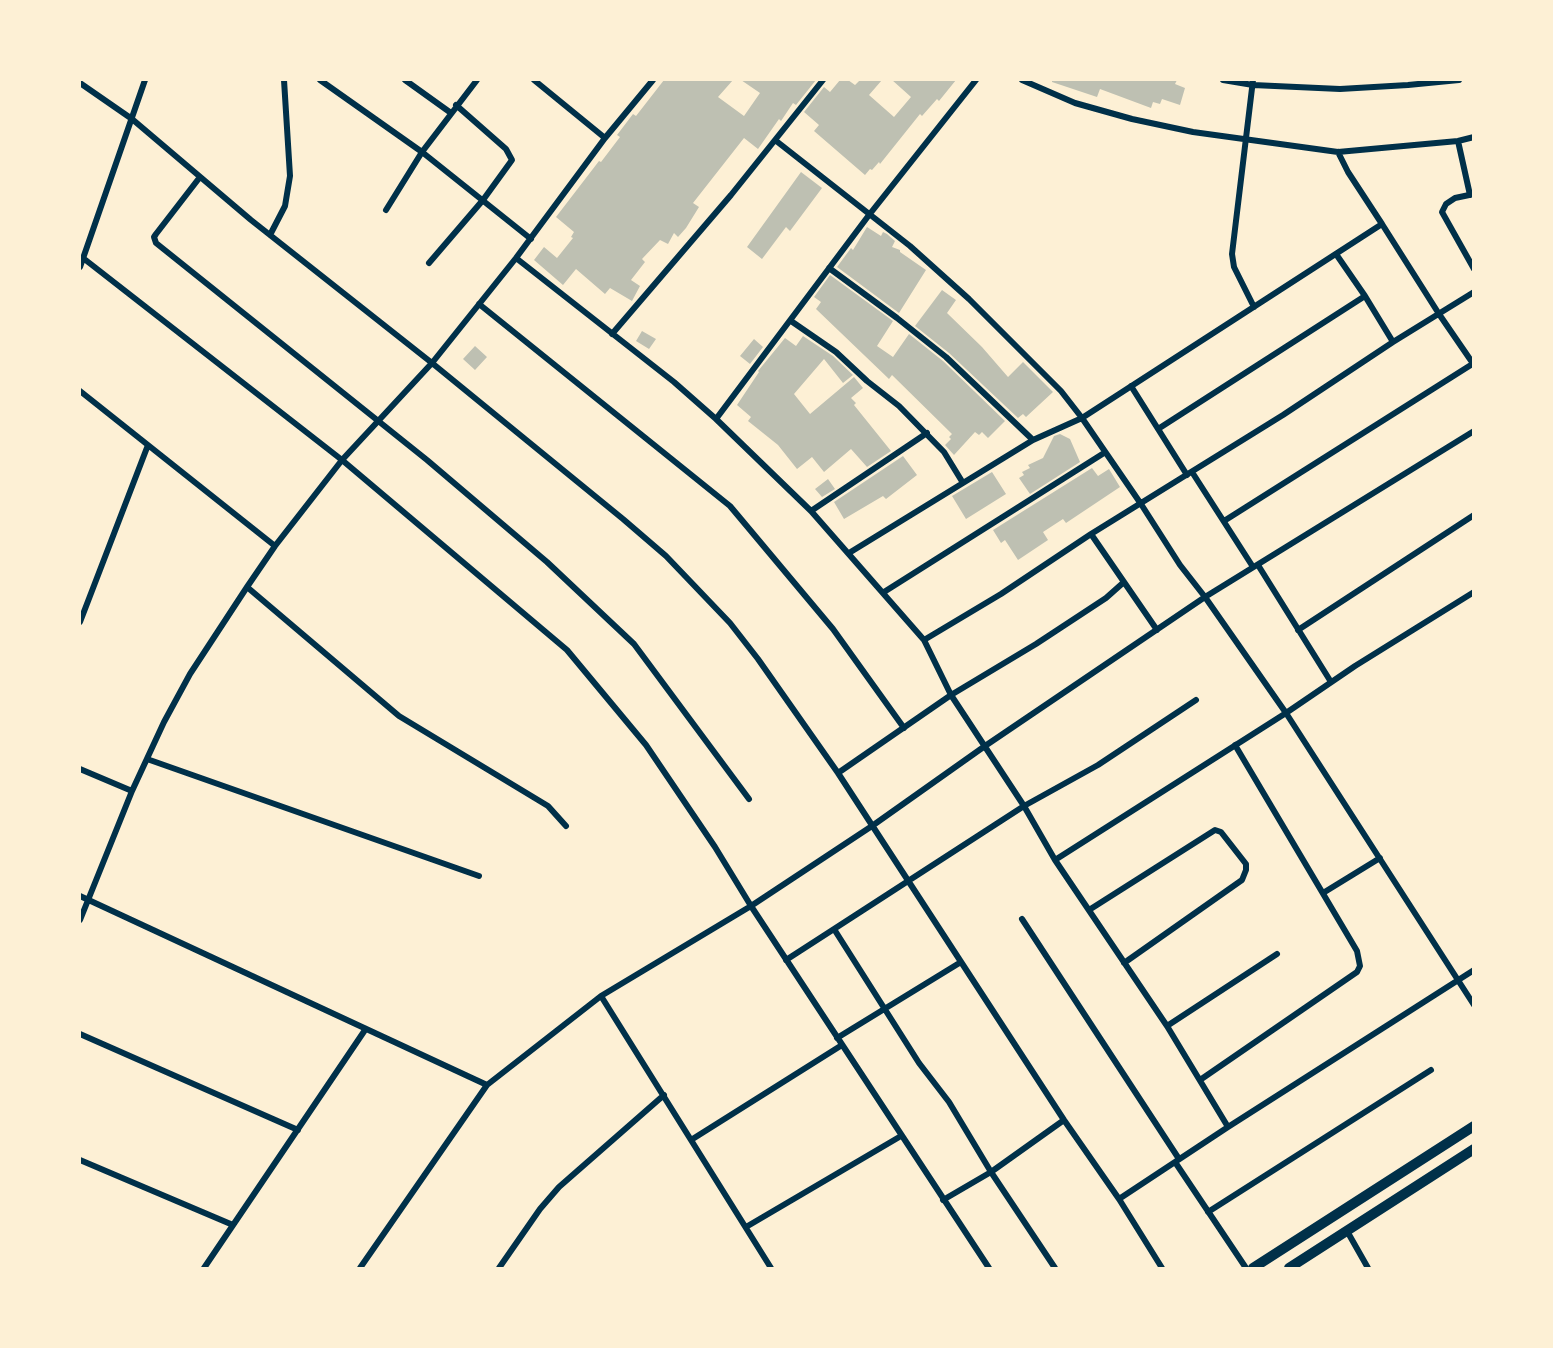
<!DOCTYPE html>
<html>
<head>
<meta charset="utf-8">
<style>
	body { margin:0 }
	#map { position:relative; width:1553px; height:1348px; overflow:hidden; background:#fdf0d5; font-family:Bitter,serif }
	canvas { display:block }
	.frame { position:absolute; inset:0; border:81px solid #fdf0d5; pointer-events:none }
</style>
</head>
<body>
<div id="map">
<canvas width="1553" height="1348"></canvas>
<div class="frame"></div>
</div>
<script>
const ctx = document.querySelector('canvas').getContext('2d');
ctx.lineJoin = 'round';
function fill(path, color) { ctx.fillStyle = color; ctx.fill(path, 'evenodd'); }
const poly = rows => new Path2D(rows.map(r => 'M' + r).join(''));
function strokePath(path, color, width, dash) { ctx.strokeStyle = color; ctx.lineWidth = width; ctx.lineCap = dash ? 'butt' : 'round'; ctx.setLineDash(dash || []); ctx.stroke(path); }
const building = poly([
	[664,80,733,80,718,97,744,116,760,93,741,80,816,80,796,105,793,103,781,121,779,119,758,149,744,138,693,203,699,207,686,228,678,237,674,233,668,244,660,240,642,259,645,262,631,280,640,286,632,301,610,288,605,294,576,269,563,285,534,260,544,247,557,258,573,238,571,237,574,232,556,217,599,161,601,162,620,137,617,135,633,114,636,116],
	[840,80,848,80,855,85,860,80,882,80,869,95,894,117,911,97,892,80,956,80,939,101,937,99,922,116,920,114,880,164,879,162,872,170,870,169,865,175,814,131,819,125,804,112,824,87,830,92],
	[1052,80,1177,80,1175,84,1185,88,1180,105,1162,99,1160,104,1153,102,1151,108,1100,89,1097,97,1052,82],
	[801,172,822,188,790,231,786,227,762,259,747,247],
	[867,227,881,236,883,232,887,234,895,241,892,247,900,250,900,252,926,270,899,313,837,267,851,248,853,250],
	[830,275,893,321,877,346,893,357,909,334,943,361,1005,421,988,438,982,432,979,435,975,432,954,455,945,445,951,439,949,437,952,434,892,375,889,379,816,309,821,302,814,297],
	[942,290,956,300,947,313,982,347,1008,377,1023,362,1053,392,1026,417,1023,414,1018,418,949,353,915,326],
	[642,331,656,339,649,349,636,341],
	[803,336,833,356,853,375,843,383,824,359,794,394,810,414,854,377,863,388,851,398,856,403,854,405,891,451,867,467,851,449,824,472,812,457,797,469,778,445,748,421,751,417,737,405,759,372,758,371,785,338,796,346],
	[754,339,763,347,750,364,740,356],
	[475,346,487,357,475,370,463,359],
	[1060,434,1070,439,1080,462,1030,494,1019,478,1024,475,1022,472,1030,468,1028,465,1043,458,1054,436],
	[903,456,917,475,886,499,883,496,844,519,834,502],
	[1092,468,1098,476,1109,469,1120,487,1066,523,1063,519,1043,532,1048,540,1018,560,1005,540,1001,543,993,530],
	[992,472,1006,494,966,519,952,496],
	[828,479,835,489,822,497,815,489]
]);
const minor = poly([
	[320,80,422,152,386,210],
	[405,80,451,113],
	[477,80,422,152,531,239],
	[534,80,605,138],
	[1022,80,1075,103,1132,119,1193,132,1338,152,1458,141,1474,137],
	[1223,80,1253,85,1340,89,1408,85,1459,80],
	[1253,80,1232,254,1234,267,1254,307],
	[80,83,132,119,251,220,432,363,623,519,666,556,730,623,758,659,838,773,1064,1120,1119,1199,1162,1268],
	[775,140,910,246,969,299,1061,391,1082,418,1141,504,1180,565,1205,597,1286,713,1474,1005],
	[1458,141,1470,195],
	[200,177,156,234,154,237,156,243,427,460,547,562,634,644,749,799],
	[1474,194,1455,198,1446,204,1442,212,1474,269],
	[1382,224,1439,314,1474,365],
	[270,235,285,206,290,176,284,80],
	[83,258,342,460,567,650,646,745,715,847,751,906,989,1268],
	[516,258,674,382,716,419,811,511,924,640,951,695,1024,806,1055,860,1167,1026,1228,1127],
	[429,263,483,200,512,160,506,149,456,105],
	[80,267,145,80],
	[829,268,897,318,946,357,1033,440],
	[1365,296,1393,342],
	[479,304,730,506,833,629,904,728],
	[791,321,836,352,867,381,899,406,944,452,963,483],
	[612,334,731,195,823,80],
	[1131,386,1187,475],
	[80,391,275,546],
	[716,419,869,215,976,80],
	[1158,429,1365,296,1336,254],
	[1192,472,1253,567],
	[811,511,927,433],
	[1224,521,1474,363],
	[1091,534,1157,630],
	[849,553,1033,440,1082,418,1382,224,1348,172,1338,152],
	[1258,565,1331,682],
	[247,587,399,716,548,806,566,826],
	[884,592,1104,453],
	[80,622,148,445],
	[1298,630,1474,515],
	[924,640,1001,594,1091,534,1283,415,1393,342,1474,292],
	[147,759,479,876],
	[80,769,132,791],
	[838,773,951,695,1036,644,1106,598,1124,582],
	[1055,860,1286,713,1355,666,1474,592],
	[1323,893,1380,858],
	[80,896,487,1085],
	[1089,910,1215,830,1221,832,1246,864,1246,870,1242,880,1124,963],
	[1022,919,1179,1159],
	[80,920,132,791,164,722,190,674,247,587,275,546,342,460,432,363,516,258,605,138,653,80],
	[834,929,1024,806,1098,765,1196,700],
	[786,960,834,929,919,1063,949,1102,991,1172,1055,1268],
	[601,996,771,1268],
	[1167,1026,1277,954],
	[80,1034,298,1130],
	[837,1038,961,962],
	[1200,1080,1357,972,1360,966,1357,951,1235,745],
	[691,1140,842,1045],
	[80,1160,233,1225],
	[1175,1162,1246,1268],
	[1119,1199,1228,1127,1474,970],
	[943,1200,991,1172,1064,1120],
	[1208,1212,1431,1070],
	[746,1227,901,1136],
	[1347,1231,1368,1268],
	[204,1268,365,1030],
	[360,1268,487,1085,601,996,751,906,872,826,985,746,1205,597,1474,431],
	[499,1268,540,1209,559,1187,664,1095]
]);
const tertiary = poly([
	[1253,1268,1474,1126],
	[1289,1268,1474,1149]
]);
fill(building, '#bec0b2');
strokePath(minor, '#003049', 6);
strokePath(tertiary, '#003049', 10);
</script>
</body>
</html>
